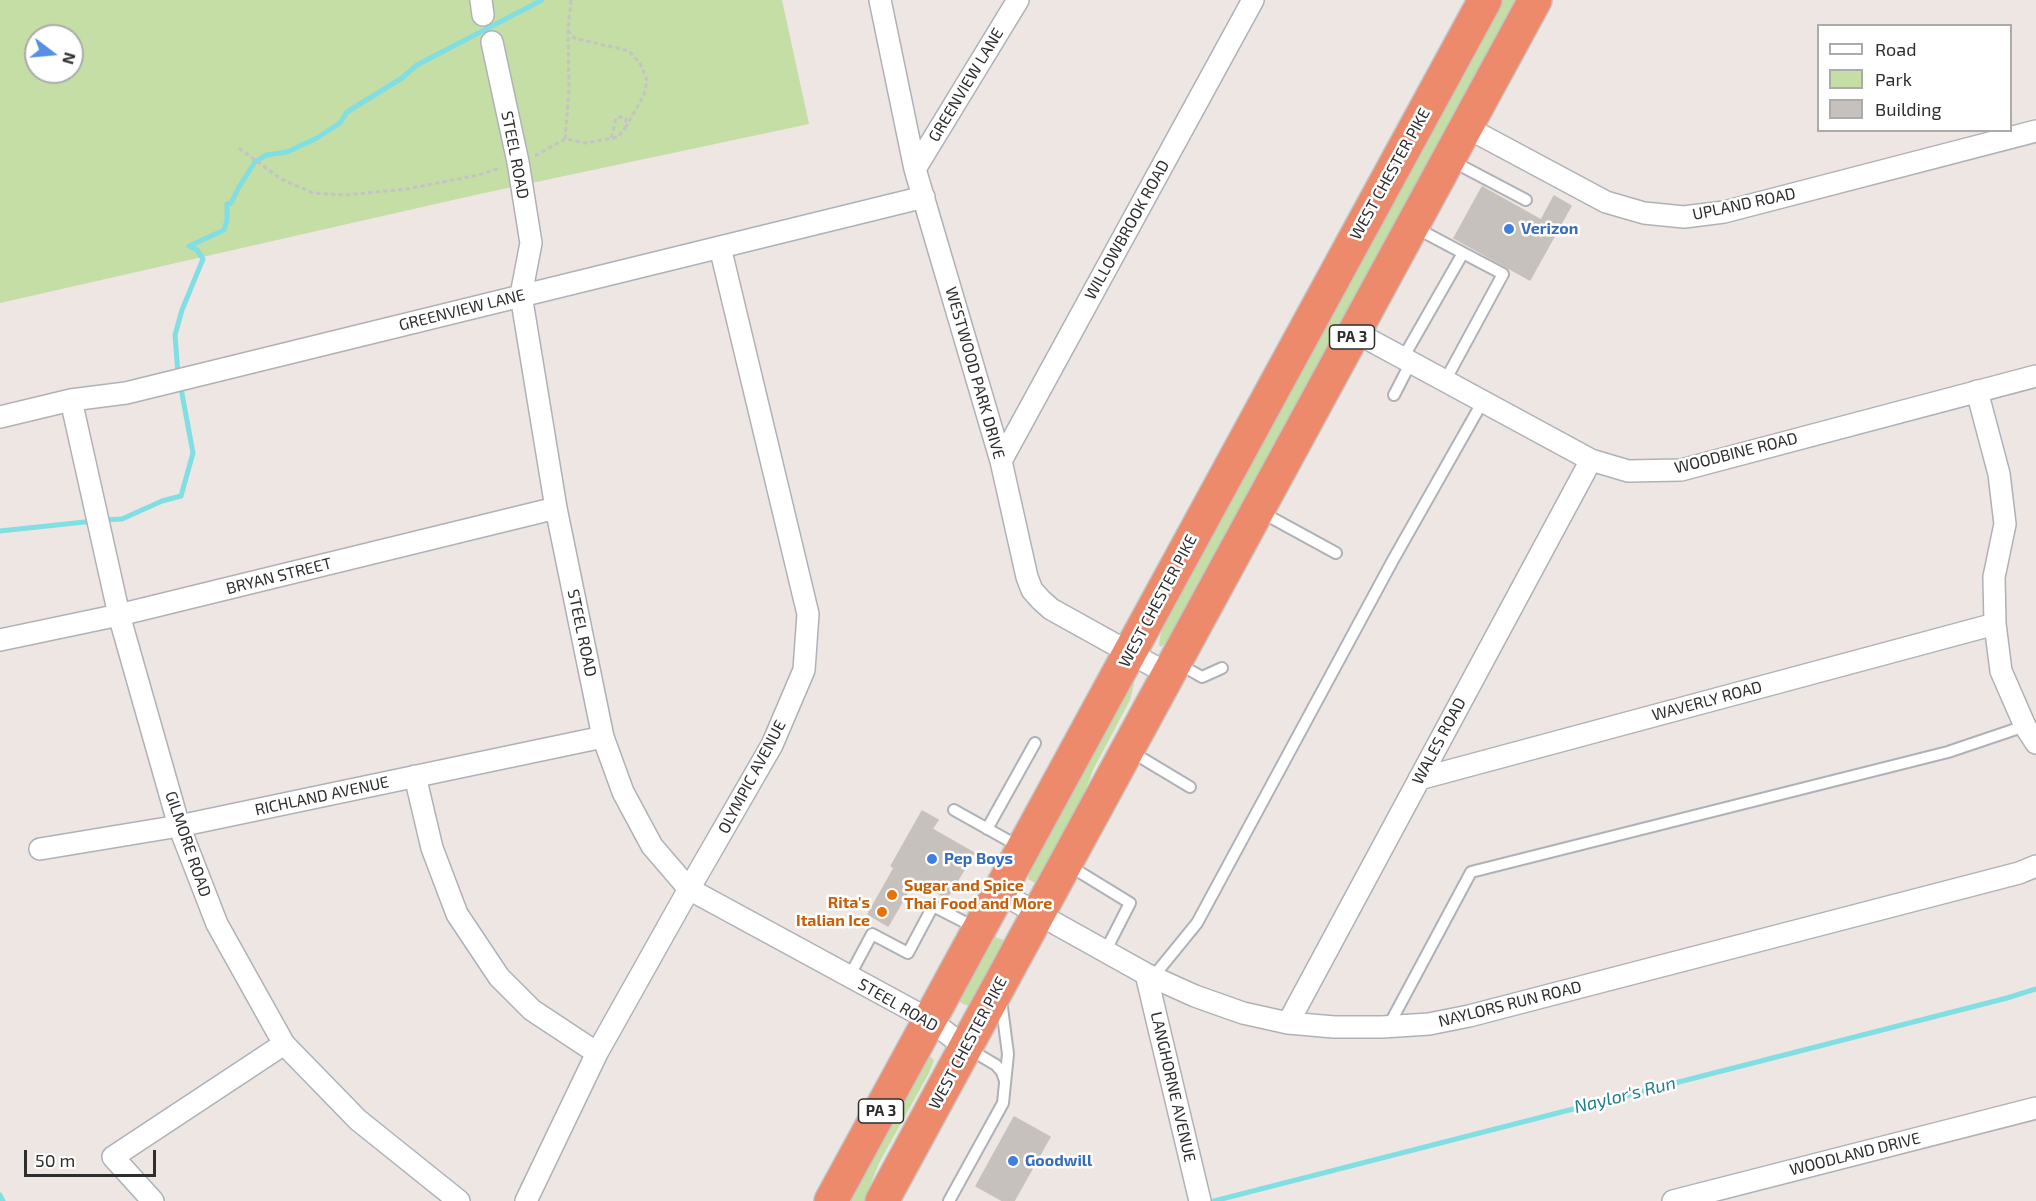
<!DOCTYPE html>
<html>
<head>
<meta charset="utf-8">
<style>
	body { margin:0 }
	#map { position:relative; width:2036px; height:1201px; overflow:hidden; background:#ede6e2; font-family:"Exo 2",sans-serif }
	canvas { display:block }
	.legend { position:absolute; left:1817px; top:24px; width:195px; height:108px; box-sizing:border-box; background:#fff; border:2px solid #ababab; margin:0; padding:8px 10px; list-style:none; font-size:18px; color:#2e2e2e }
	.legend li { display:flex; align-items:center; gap:12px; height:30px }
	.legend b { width:30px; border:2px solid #ababab }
	.north { position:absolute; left:24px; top:24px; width:60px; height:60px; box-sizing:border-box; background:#fff; border:2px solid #ababab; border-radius:50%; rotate:106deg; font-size:16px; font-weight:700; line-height:24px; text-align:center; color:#2e2e2e }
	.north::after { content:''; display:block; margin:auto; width:21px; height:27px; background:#558fe8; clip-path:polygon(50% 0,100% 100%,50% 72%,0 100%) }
	.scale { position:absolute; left:24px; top:1150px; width:132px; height:27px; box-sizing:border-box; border:3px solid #2e2e2e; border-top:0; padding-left:8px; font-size:18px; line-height:21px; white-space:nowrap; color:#2e2e2e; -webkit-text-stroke:4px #fff; paint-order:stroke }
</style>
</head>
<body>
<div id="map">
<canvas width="2036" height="1201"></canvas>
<ul class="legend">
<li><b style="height:8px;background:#fff"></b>Road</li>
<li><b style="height:16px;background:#c4dea5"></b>Park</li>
<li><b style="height:16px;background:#c6c1bd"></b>Building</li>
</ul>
<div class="north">N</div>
<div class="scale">50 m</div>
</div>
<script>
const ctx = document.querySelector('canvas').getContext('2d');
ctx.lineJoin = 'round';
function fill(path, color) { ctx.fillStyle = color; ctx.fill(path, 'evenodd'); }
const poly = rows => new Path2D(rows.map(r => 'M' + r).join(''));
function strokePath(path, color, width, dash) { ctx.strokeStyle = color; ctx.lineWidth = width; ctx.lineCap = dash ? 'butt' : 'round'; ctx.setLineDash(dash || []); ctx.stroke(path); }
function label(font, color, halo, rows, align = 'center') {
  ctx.font = font + ' "Exo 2",sans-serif'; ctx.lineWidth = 5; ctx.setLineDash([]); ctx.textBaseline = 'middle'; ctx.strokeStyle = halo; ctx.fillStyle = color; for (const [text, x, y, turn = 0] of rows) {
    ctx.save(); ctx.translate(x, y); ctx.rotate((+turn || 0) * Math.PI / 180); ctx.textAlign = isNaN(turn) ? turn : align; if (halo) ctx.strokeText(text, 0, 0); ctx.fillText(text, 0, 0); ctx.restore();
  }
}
const green = poly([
	[0,0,782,0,809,124,475,195,0,303],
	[36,36,72,36,72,72,36,72],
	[1493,0,1521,0,1171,639,1161,647,1159,645,1160,637,1164,622],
	[1131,680,1134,684,1130,700,1093,770,1077,813,1037,884,1028,879,1033,862],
	[989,928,997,938,1008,941,973,1007,963,1004,951,996],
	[928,1054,934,1060,929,1073,879,1163,864,1201,840,1201]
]);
const stream = poly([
	[178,374,175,335,182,310,203,259,197,250,189,246,224,230,227,220,227,204,231,203,239,187,255,162,266,155,287,152,317,138,340,123,347,112,402,78,417,65,542,0],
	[103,520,122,519,162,501,181,496,193,453,180,383],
	[0,531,94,521],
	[0,1195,3,1201],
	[1214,1201,2007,998,2036,989]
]);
const building = poly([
	[1482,187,1541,220,1554,196,1571,206,1530,280,1454,238,1482,187],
	[922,811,938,820,932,829,974,853,947,898,915,880,888,926,868,914,894,868,891,866,922,811],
	[1014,1117,1050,1137,1014,1201,1003,1201,976,1186,1014,1117]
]);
const path = poly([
	[571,0,568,30,569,89,565,139,586,143,618,137,625,128,626,119,621,117,616,118,612,136,610,138],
	[568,30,574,38,629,51,640,63,647,80,644,95,626,127],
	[239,148,281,179,313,193,345,195,407,189,478,175,501,168],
	[535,156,565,139]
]);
const lane = poly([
	[1452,161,1526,200],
	[1416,228,1463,253],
	[1403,358,1463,253,1503,274,1445,381],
	[1394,395,1411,362],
	[1261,512,1336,553],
	[1177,663,1202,677,1222,668],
	[1130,751,1190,787],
	[954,810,1020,847],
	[987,829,1035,743],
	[1068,865,1130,903,1106,950],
	[849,977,872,934,908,953,933,906,976,928],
	[1153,977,1197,923,1393,560,1483,401],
	[1388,1027,1471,872,1948,752,2025,726],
	[969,1049,996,1065,1002,1072,1005,1081],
	[949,1201,1003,1103,1008,1054,1001,1000]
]);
const street = poly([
	[481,0,483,15],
	[880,0,915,169,1001,461,1027,577,1032,590,1041,600,1051,609,1168,674],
	[492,42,518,162,531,243,521,295,556,508,603,737,623,792,652,846,689,889,930,1020,966,1048],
	[1466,127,1606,202,1644,213,1684,217,1724,212,2036,131],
	[915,169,1018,0],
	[1355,332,1591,460,1628,471,1681,470,2036,376],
	[1977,391,1999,474,2005,524,1994,577,1995,624,2001,671,2025,726,2036,743],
	[71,400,119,615,179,826,217,924,284,1044,358,1120,459,1201],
	[0,417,71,400,126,393,924,197],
	[1001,461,1253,0],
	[0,640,119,615,556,508],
	[415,776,432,848,457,914,499,977,532,1010,597,1053],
	[1419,779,1995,624],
	[40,849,179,826,603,737],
	[999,892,1146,974,1195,996,1243,1013,1288,1023,1334,1027,1382,1027,1429,1024,1469,1016,2019,873,2036,866],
	[1146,974,1200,1201],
	[1288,1023,1591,460],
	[153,1201,113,1157,284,1044],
	[526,1201,597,1053,689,889,772,745,804,670,808,614,720,247],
	[1673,1201,2036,1108]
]);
const highway = poly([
	[831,1201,1485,0],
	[882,1201,1535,0]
]);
const markers = [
	[1509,229,6,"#3f7fe0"],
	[932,859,6,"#3f7fe0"],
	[892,895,6,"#e8710a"],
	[882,912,6,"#e8710a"],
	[1013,1161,6,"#3f7fe0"]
];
const shields = [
	[1352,337,45],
	[881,1111,45]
];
const shieldNames = [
	["PA 3",1352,337],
	["PA 3",881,1111]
];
const streetNames = [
	["GREENVIEW LANE",966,85,-59],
	["STEEL ROAD",515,155,79],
	["WEST CHESTER PIKE",1390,174,-61],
	["UPLAND ROAD",1744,204,-12],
	["WILLOWBROOK ROAD",1127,230,-61],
	["GREENVIEW LANE",462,310,-14],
	["WESTWOOD PARK DRIVE",975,373,74],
	["WOODBINE ROAD",1736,453,-14],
	["BRYAN STREET",279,576,-14],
	["WEST CHESTER PIKE",1158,601,-62],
	["STEEL ROAD",582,633,78],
	["WAVERLY ROAD",1707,701,-15],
	["WALES ROAD",1439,741,-62],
	["OLYMPIC AVENUE",752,777,-62],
	["RICHLAND AVENUE",322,796,-12],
	["GILMORE ROAD",188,844,71],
	["NAYLORS RUN ROAD",1510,1004,-14],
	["STEEL ROAD",898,1005,30],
	["WEST CHESTER PIKE",968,1043,-62],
	["LANGHORNE AVENUE",1173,1087,77],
	["WOODLAND DRIVE",1855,1154,-14]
];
const shopNames = [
	["Verizon",1521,229],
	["Pep Boys",944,859],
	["Goodwill",1025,1161]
];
const foodNames = [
	["Sugar and Spice",904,886],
	["Thai Food and More",904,904],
	["Rita's",870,903,"right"],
	["Italian Ice",870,921,"right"]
];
const waterNames = [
	["Naylor's Run",1625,1095,-14]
];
fill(green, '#c4dea5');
strokePath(stream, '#81dee3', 5);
fill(building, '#c6c1bd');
strokePath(building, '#c9c1bb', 1.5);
strokePath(lane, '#aeb2b8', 14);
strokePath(street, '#aeb2b8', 24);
strokePath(highway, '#c4c4c4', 36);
strokePath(path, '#c4c4c4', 3, [4.5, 3]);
strokePath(lane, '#fff', 10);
strokePath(street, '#fff', 21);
strokePath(highway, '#ee8a6c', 33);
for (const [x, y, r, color] of markers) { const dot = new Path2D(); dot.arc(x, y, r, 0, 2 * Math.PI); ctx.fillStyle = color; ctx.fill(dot); strokePath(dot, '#fff', 2); }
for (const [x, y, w] of shields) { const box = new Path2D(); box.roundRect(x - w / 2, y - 12, w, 24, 4.5); ctx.fillStyle = '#fff'; ctx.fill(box); strokePath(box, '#2e2e2e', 1.5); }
label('bold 15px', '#2e2e2e', null, shieldNames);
label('16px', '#2e2e2e', '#fff', streetNames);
label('bold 16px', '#366cbe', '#fff', shopNames, 'left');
label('bold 16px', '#c56008', '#fff', foodNames, 'left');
label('italic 18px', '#1b7d8c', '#fff', waterNames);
</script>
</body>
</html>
